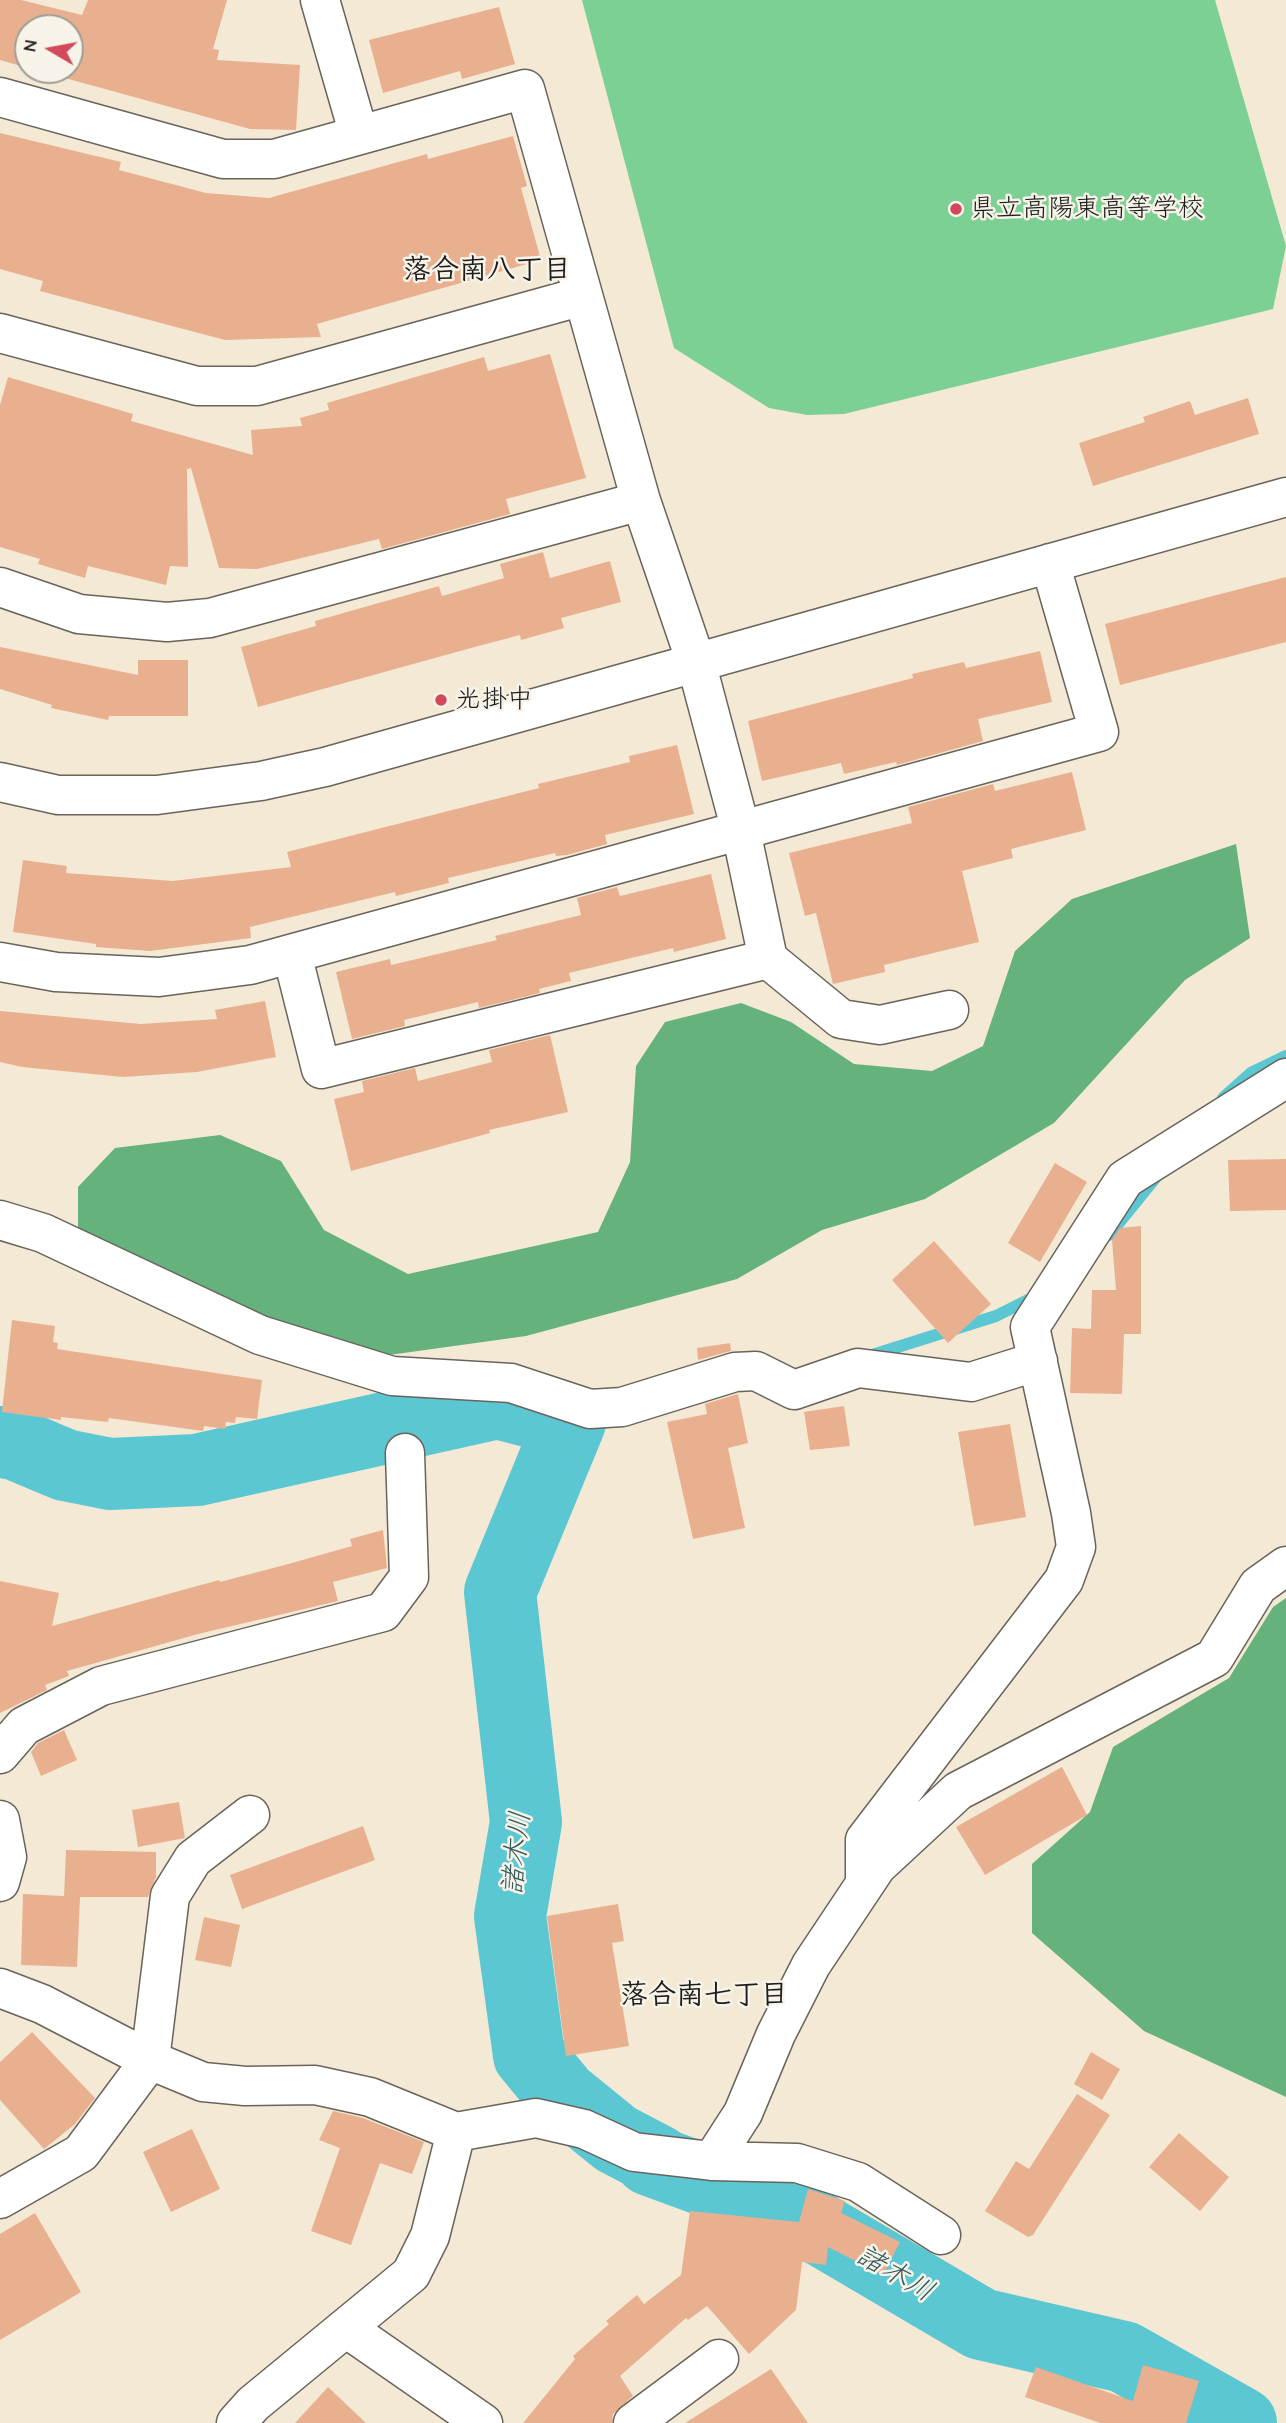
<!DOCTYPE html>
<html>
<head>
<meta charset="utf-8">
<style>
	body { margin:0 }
	#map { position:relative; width:1286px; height:2423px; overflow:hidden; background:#f4e9d4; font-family:"Comic Neue",sans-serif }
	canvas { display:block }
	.north { position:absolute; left:14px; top:14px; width:70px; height:70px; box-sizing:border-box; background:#f7f3e8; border:2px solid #9f9d96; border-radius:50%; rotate:280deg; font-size:19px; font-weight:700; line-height:28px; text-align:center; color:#1c1c1c }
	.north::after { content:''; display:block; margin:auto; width:24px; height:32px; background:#d1495b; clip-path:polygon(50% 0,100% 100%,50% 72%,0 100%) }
</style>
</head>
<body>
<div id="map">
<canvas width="1286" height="2423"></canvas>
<div class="north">N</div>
</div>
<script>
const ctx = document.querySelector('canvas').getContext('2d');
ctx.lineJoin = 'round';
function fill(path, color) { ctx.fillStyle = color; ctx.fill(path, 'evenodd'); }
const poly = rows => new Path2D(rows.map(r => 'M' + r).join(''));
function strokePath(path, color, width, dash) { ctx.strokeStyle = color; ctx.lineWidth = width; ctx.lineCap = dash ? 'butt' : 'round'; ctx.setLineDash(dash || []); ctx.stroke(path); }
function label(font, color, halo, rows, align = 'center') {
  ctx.font = font + ' "Comic Neue","Klee One",sans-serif'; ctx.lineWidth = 5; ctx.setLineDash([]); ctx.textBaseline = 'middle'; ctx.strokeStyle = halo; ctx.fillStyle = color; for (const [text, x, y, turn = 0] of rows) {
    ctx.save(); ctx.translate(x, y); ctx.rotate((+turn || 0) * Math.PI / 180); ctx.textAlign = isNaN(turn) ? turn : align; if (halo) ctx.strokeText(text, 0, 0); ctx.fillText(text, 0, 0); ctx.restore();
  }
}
const green = poly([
	[582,0,1215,0,1286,246,1273,309,844,414,807,415,769,408,674,348]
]);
const forest = poly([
	[1236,844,1250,938,1185,980,1054,1123,925,1199,822,1230,737,1279,526,1336,389,1355,238,1314,78,1233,78,1187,115,1148,220,1135,281,1161,324,1230,408,1274,598,1232,630,1162,636,1066,665,1022,741,1003,791,1022,854,1064,932,1071,983,1046,1015,951,1072,899],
	[1286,1598,1286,2097,1144,2031,1032,1933,1032,1864,1090,1812,1113,1747,1229,1678,1273,1607]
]);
const stream = poly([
	[1223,1098,1251,1073,1286,1056],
	[1109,1235,1157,1176],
	[869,1356,996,1316,1036,1296]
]);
const river = poly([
	[0,1442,15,1444,65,1465,110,1474,197,1470,497,1403,570,1422,500,1592,526,1822,510,1916,529,2055,563,2096,616,2139,658,2161,650,2160,789,2211,981,2324,1124,2357,1241,2423]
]);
const building = poly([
	[0,0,21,0,82,15,88,0,227,0,213,49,219,50,217,60,300,65,296,130,250,129,36,70,70,70,70,28,28,28,28,68,0,60],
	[499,7,515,64,462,79,460,71,383,93,369,40],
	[0,133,121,162,119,170,206,193,269,198,427,154,428,159,513,136,527,186,521,188,541,260,317,324,321,337,225,340,40,291,43,281,0,269],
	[550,354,586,478,506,499,510,514,382,549,379,539,257,569,219,568,191,468,187,469,188,567,170,566,166,585,88,566,85,578,38,564,40,559,0,547,0,405,8,377,133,414,131,421,253,455,251,430,302,426,300,418,329,410,327,403,484,357,488,371],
	[1248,398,1259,434,1093,486,1079,443,1145,422,1143,417,1190,401,1195,415],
	[543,552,550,578,610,561,621,602,561,618,564,628,521,640,520,635,471,648,258,707,241,647,316,626,315,621,439,586,442,596,504,578,500,564],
	[1286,577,1286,642,1120,685,1105,624],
	[0,647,138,675,138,660,188,660,188,716,109,716,108,720,51,708,52,705,0,689],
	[1040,651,1052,702,978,719,983,741,897,765,896,762,844,774,841,763,762,781,748,721,913,678,912,674,964,662,966,668],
	[677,745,694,814,605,835,607,844,567,855,556,856,555,853,448,878,449,883,396,896,395,892,250,927,251,938,150,951,96,947,96,944,13,932,23,860,67,866,66,873,173,881,291,867,287,852,539,788,538,784,630,762,629,756],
	[1072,772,1086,830,1011,849,1013,858,962,871,979,942,884,965,885,972,833,984,816,913,805,916,789,853,912,823,908,807,993,784,995,791],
	[711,874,726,939,674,952,673,948,569,973,571,981,539,989,540,993,479,1008,478,1002,404,1020,405,1026,352,1039,336,972,390,959,391,965,497,940,495,936,581,915,577,898,617,887,620,896],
	[265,1001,276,1057,197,1072,123,1077,22,1067,0,1062,0,1011,141,1024,217,1019,215,1010],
	[550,1035,568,1112,489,1130,490,1133,351,1171,334,1099,364,1092,362,1081,415,1068,418,1081,492,1062,489,1050],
	[1286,1159,1286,1210,1230,1211,1228,1160],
	[1055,1163,1087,1182,1040,1262,1008,1243],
	[1141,1226,1141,1334,1124,1334,1122,1394,1070,1393,1072,1328,1091,1329,1092,1290,1116,1290,1112,1240,1120,1228],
	[934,1241,991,1304,948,1343,892,1280],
	[12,1320,55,1326,53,1342,58,1343,57,1349,262,1380,257,1419,236,1417,235,1423,226,1422,225,1429,204,1426,203,1431,109,1418,108,1422,61,1417,61,1420,2,1412],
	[730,1343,731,1351,698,1360,697,1348],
	[738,1394,748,1443,728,1448,745,1528,693,1539,667,1422,707,1414,705,1404],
	[844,1406,850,1446,810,1450,804,1412],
	[1010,1424,1026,1517,974,1526,958,1432],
	[383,1530,387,1568,333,1582,338,1601,198,1634,67,1671,69,1676,45,1685,47,1690,0,1713,0,1581,59,1593,52,1626,219,1580,220,1582,292,1563,352,1546,350,1539],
	[64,1730,77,1760,41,1776,31,1752,38,1743],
	[1062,1767,1087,1815,985,1875,956,1827],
	[179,1802,185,1838,138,1847,132,1810],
	[363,1826,375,1860,242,1909,230,1875],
	[66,1850,156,1852,156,1877,148,1897,80,1897,77,1967,21,1965,23,1894,64,1896],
	[618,1904,624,1941,612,1943,629,2046,566,2056,547,1916],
	[204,1917,240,1925,231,1967,195,1960],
	[32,2032,95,2098,75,2124,44,2149,0,2100,0,2062],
	[1091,2052,1120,2069,1102,2100,1074,2084],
	[1077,2094,1110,2115,1033,2235,1028,2237,985,2211,1016,2161,1029,2169],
	[333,2111,363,2118,424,2142,412,2174,380,2163,351,2245,311,2231,340,2148,319,2140],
	[192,2129,220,2189,171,2212,143,2152],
	[1179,2133,1229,2177,1200,2211,1149,2167],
	[808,2189,845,2201,841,2213,900,2242,883,2275,828,2247,826,2265,802,2262,796,2310,749,2354,707,2306,688,2320,686,2318,620,2376,633,2396,613,2414,612,2423,523,2423,575,2359,573,2356,609,2324,606,2321,637,2295,644,2304,681,2275,690,2211,799,2222],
	[35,2213,81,2292,0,2340,0,2234],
	[1143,2365,1199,2381,1186,2423,1100,2423,1025,2397,1036,2367,1133,2401],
	[771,2369,808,2423,685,2423],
	[328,2387,366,2423,295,2423]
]);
const minor = poly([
	[320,0,359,135],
	[0,97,223,159,274,159,525,89,641,501,696,662,741,831,768,959,841,1019,880,1025,949,1010],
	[0,333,197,386,257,386,583,296],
	[0,587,79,614,167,622,210,618,641,501],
	[0,782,58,795,157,795,261,781,325,767,1286,497],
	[292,954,321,1069,768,959],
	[0,962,56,972,159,977,250,965,1099,732,1050,563],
	[0,1220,43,1233,260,1335,392,1376,511,1383,590,1409,622,1407,735,1372,756,1371,794,1390,858,1368,971,1382,1038,1361],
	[0,1754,24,1726,101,1686,383,1612,409,1577,405,1453],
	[0,1820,7,1857,0,1882],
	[865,1884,865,1840,1064,1580,1076,1547,1071,1513,1030,1327,1125,1179,1286,1078],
	[0,1988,42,2004,150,2060,203,2082,245,2086,315,2085,370,2097,456,2132,536,2118,584,2129,634,2152,712,2161,797,2163,858,2182,941,2235],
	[712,2161,743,2113,776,2034,811,1965,877,1866,958,1791,1214,1658,1258,1586,1286,1566],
	[0,2199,81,2153,150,2060,170,1896,193,1859,250,1815],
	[346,2328,483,2423],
	[236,2423,253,2404,411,2274,430,2236,456,2132],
	[633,2423,719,2359]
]);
const markers = [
	[956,209,7,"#d1495b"],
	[441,700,7,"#d1495b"]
];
const poiNames = [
	["県立高陽東高等学校",970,209],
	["光掛中",455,700]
];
const neighbourhoodNames = [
	["落合南八丁目",487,270],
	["落合南七丁目",704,1995]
];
const waterNames = [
	["諸木川",517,1853,-84],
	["諸木川",895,2274,30]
];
fill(green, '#7cd093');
fill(forest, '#65b27d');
strokePath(stream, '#5bc7d2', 12);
strokePath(river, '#5bc7d2', 72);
fill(building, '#e9b090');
strokePath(minor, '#68645c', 41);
strokePath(minor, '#fff', 38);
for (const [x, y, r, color] of markers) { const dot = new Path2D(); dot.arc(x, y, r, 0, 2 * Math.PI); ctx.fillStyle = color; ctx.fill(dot); strokePath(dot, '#f7f3e8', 2.5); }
label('26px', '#1c1c1c', '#f7f3e8', poiNames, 'left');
label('bold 28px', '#1c1c1c', '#f7f3e8', neighbourhoodNames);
label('italic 28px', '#32585c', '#f7f3e8', waterNames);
</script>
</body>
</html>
